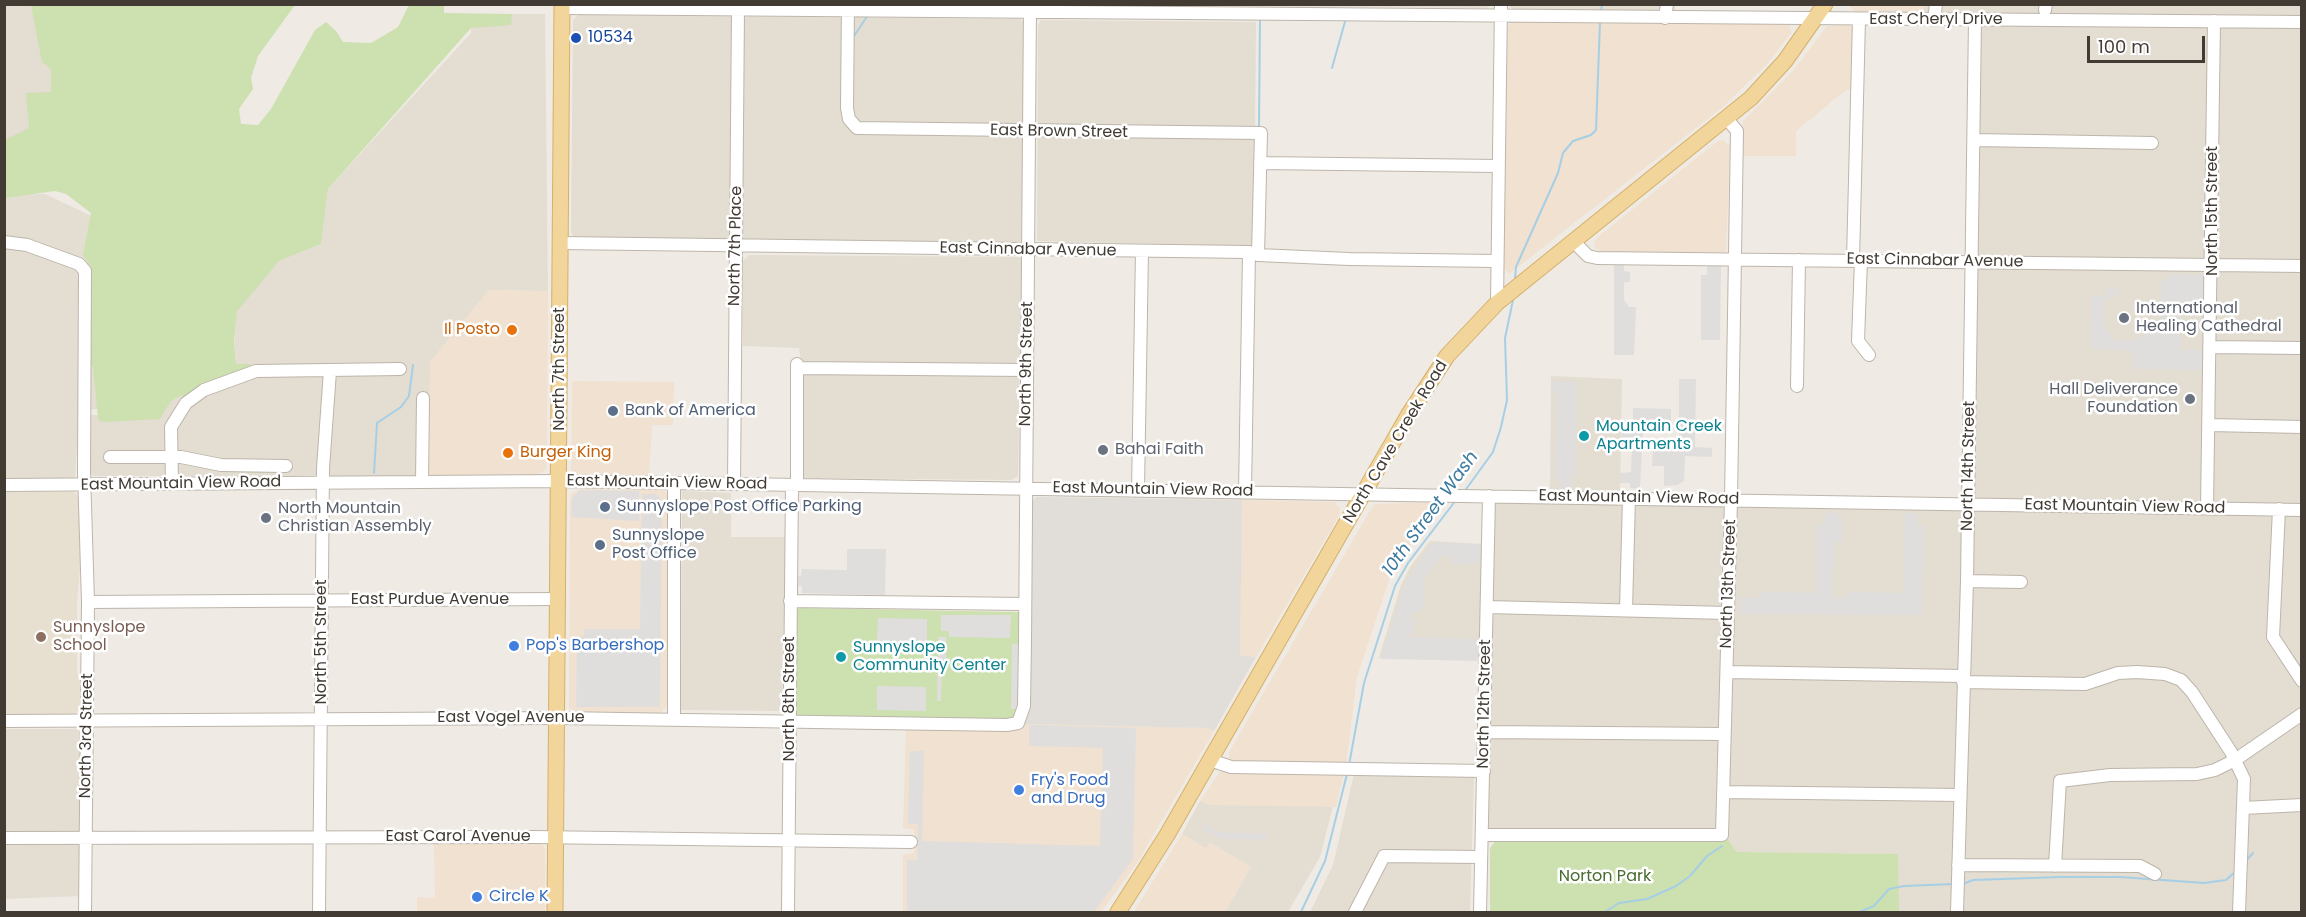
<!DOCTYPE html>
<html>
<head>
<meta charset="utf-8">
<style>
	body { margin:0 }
	#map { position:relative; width:2306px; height:917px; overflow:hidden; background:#efebe4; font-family:Poppins,sans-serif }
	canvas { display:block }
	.frame { position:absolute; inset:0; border:6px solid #413b34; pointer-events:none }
	.scale { position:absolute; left:2087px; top:36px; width:118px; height:27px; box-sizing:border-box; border:3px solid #413b34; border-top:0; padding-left:8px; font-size:18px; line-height:21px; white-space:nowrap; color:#413b34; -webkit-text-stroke:4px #fff; paint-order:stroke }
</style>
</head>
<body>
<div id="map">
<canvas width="2306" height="917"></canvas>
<div class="frame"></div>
<div class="scale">100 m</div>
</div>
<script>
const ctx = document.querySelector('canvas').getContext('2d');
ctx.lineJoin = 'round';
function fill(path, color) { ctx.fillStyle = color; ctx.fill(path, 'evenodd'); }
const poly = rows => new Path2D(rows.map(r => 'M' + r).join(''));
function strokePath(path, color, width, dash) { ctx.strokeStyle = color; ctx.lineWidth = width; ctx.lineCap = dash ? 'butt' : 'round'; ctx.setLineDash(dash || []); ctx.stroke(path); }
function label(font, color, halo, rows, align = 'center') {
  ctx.font = font + ' Poppins,sans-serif'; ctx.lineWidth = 5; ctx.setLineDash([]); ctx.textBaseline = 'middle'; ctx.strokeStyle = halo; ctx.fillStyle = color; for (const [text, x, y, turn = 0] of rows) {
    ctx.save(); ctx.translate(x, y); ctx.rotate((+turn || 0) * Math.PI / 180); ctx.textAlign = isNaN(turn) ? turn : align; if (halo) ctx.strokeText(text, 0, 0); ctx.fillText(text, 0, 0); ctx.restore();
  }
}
const residential = poly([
	[1925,4,2302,5,2301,16,1923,12],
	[4,5,31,5,54,71,53,95,37,129,4,145],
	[1042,5,1493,4,1493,5,1486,8],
	[1508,5,1675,5,1675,10,1514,10],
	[470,14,545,14,548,291,489,290,430,362,429,476,93,476,89,472,91,415,157,416,171,399,236,365,233,311,279,261,321,244,328,189,471,33],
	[578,15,1020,19,1025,23,1021,243,677,241,574,238,571,231,573,20],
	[1041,20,1256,22,1254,246,1037,241,1038,26],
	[1975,20,2301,22,2301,912,1895,912,1898,912,1898,854,1737,852,1728,840,1482,835,1489,496,1968,504],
	[45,194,100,220,104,409,79,410,75,478,5,478,4,195],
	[749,255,1022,257,1018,476,1011,480,802,478,803,374,799,348,743,346,743,261],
	[1551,376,1622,379,1620,492,1550,490],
	[682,491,731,493,731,537,786,537,782,711,681,710],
	[1430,541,1482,544,1479,660,1379,658,1401,585,1410,567],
	[4,729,76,729,82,732,81,896,5,899],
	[1354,774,1474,777,1470,912,1310,912,1333,865],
	[1200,801,1211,805,1333,806,1320,857,1288,912,1225,912,1251,867,1210,843,1206,848,1182,834]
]);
const commercial = poly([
	[1849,5,1849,4,1925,5,1923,12,1855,12],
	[1515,21,1786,24,1790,26,1791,33,1768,63,1724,106,1509,274,1502,267,1507,26],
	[1827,26,1849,25,1854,29,1852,90,1846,90,1796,131,1796,156,1742,156,1743,121,1794,70],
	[1723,140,1730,146,1726,252,1603,252,1596,249,1594,242,1598,237,1718,141],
	[489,290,548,291,547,468,538,475,429,476,430,362],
	[572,381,674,382,673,425,652,425,649,475,577,474,571,471],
	[581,489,664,490,668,495,667,706,659,714,574,713,569,707,570,498,572,493],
	[1242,500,1335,502,1340,509,1339,516,1256,657,1240,655],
	[1441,502,1401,558,1389,580,1357,677,1346,764,1229,761,1229,752,1374,504],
	[1023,724,1208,728,1214,731,1137,863,1101,912,903,912,903,855,914,853,914,830,903,828,906,729,1010,731],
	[1220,772,1224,771,1344,774,1336,807,1211,805,1200,801],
	[1182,834,1206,848,1211,843,1251,867,1225,912,1134,912],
	[434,842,542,844,545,849,545,912,417,912,417,897,435,898]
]);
const industrial = poly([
	[1036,497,1242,500,1240,655,1256,657,1214,731,1208,728,1023,724,1027,711,1031,503]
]);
const education = poly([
	[4,492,74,492,79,497,81,558,77,602,77,672,80,682,80,709,74,715,5,715]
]);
const green = poly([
	[31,5,295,5,258,56,251,78,253,89,239,109,241,124,258,125,271,109,315,30,326,22,336,31,343,42,371,43,398,27,409,5,444,5,444,13,512,14,511,25,471,28,328,189,321,244,279,261,237,311,234,340,236,364,251,364,249,368,184,398,181,395,170,402,160,419,106,422,99,421,98,418,93,366,90,364,91,266,83,255,91,213,66,194,55,191,5,198,5,140,29,128,26,93,51,92,51,69,42,62],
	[801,608,1018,612,1021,616,1019,712,1010,720,798,717,794,714,796,609],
	[1497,839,1728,840,1737,852,1898,854,1899,912,1490,912,1490,848]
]);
const parking = poly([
	[1614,264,1624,264,1624,271,1630,272,1630,282,1624,282,1624,300,1629,307,1636,307,1634,355,1614,355],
	[1707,265,1721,265,1720,340,1701,340,1701,275,1707,275],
	[2171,274,2203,275,2202,302,2181,302,2180,350,2204,350,2204,370,2134,369,2133,351,2091,349,2092,296,2105,296,2107,289,2117,286,2120,293,2103,303,2104,325,2115,341,2136,340,2153,330,2161,321,2161,280,2168,280],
	[1679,379,1696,379,1695,447,1712,448,1712,457,1685,456,1684,481,1677,485,1664,486,1664,466,1652,466,1653,450,1675,451,1679,444],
	[1552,382,1577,382,1575,478,1570,477,1572,490,1560,491,1561,479,1555,479,1557,392,1552,389],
	[1633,408,1671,409,1671,432,1643,432,1640,489,1630,488,1630,483,1620,483,1620,473,1631,472,1632,449,1621,449,1622,424,1633,424],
	[580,490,639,491,639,521,571,517,572,498],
	[642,494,656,494,662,500,660,707,576,707,577,636,584,636,585,629,640,629],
	[1825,513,1838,513,1838,517,1843,517,1843,541,1834,543,1833,598,1847,598,1848,592,1904,593,1904,513,1917,513,1917,526,1924,525,1922,615,1740,614,1740,598,1759,598,1761,592,1817,593,1817,525,1824,525],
	[1438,543,1481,544,1480,564,1452,565,1451,557,1442,556,1424,580,1423,610,1413,613,1412,619,1416,620,1413,635,1408,634,1407,637,1480,639,1479,661,1381,659,1404,587,1430,545],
	[847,549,886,549,885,595,802,593,802,586,794,586,794,577,801,576,802,569,847,570],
	[941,615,1011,615,1010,638,949,637,949,631,941,631],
	[878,618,927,619,927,643,877,642],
	[938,637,946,637,946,664,939,664,942,667,941,701,937,701],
	[1012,644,1021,644,1019,709,1011,709],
	[877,686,926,687,926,711,877,710],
	[1029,725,1136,728,1133,859,1094,912,907,912,907,860,917,860,918,824,908,824,910,751,924,751,922,841,1100,846,1103,748,1029,746],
	[1206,824,1218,832,1266,834,1266,840,1221,839,1202,829]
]);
const stream = poly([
	[1601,13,1602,4],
	[854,36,868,15],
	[1332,68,1346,18],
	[1259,126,1260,18],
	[1515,279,1516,267,1558,173,1563,153,1573,141,1591,135,1596,130,1600,22],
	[374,473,377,423,401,407,409,396,413,365],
	[1464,492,1493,452,1501,427,1507,400,1505,338,1513,300],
	[1349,765,1364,683,1395,586,1408,563,1456,500],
	[2245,862,2253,853],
	[1963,884,1973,880,2061,877,2120,877,2204,883,2226,880,2237,870],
	[1301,912,1325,861,1347,774],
	[1605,912,1619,903,1647,899,1676,886,1690,876,1707,856,1722,846],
	[1859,912,1874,906,1889,889,1904,886,1954,884]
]);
const minor = poly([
	[848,4,847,108,849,119,857,128,1261,133,1258,255],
	[562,8,2302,22],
	[2045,10,2046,4],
	[1665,18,1667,4],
	[1934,20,1936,4],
	[1975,140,2152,143],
	[1260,163,1498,166],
	[4,242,27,245,79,264,85,271,84,472,88,602,85,912],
	[1574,242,1588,256,1597,258,2302,266],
	[561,243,1249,252,1258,255,1349,259,1495,261],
	[1853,260,1859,19],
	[1861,260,1858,341,1869,355],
	[1497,303,1501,4],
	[2211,347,2302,348],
	[797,368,1027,370],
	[1797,386,1799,260],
	[2210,425,2302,427],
	[110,457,181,457,221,465,286,466],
	[422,482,423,398],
	[172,484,171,427,186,403,204,390,256,371,400,369],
	[734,484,738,9],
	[4,485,559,481,2302,510],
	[797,485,797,364],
	[1138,490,1142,251],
	[1245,492,1249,252],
	[2207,508,2214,21],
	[2279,509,2273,637,2302,681],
	[1967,581,2021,582],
	[790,601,1024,604],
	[88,602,557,599],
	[1487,607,1727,613],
	[1626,610,1629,498],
	[1727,672,1963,676],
	[1963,682,2085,684,2118,673,2137,672,2165,674,2181,680,2192,692,2231,752,2244,779,2239,912],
	[674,720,674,483],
	[4,721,558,718,1007,725,1018,723,1024,706,1025,641,1030,6],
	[1485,732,1724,734],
	[1210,760,1231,767,1484,771],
	[1723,792,1960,795],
	[2243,808,2302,805],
	[1482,835,1722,835,1731,500,1737,131,1727,119],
	[4,838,534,837,911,842],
	[1958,865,2140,866,2155,874],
	[2055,866,2060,781,2110,775,2197,774,2215,770,2235,760,2302,714],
	[319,912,323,468,330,371],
	[788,912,792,485],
	[1355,912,1384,856,1481,857],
	[1480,912,1489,496],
	[1957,912,1967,581,1975,20]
]);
const major = poly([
	[555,912,562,4],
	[1118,912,1167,835,1409,414,1447,356,1497,303,1751,98,1785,61,1825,4]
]);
const markers = [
	[576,38,6,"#1a4fb4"],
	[2124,318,6,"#6b7280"],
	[512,330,6,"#e8710a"],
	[2190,399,6,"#6b7280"],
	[613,411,6,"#5c6f8a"],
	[1584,436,6,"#0f9aa8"],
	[1103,450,6,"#6b7280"],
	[508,453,6,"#e8710a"],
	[605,507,6,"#5c6f8a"],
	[266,518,6,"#6b7280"],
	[600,545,6,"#5c6f8a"],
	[41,637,6,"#8d6e63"],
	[514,646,6,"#3f7fe0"],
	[841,657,6,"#0f9aa8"],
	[1019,790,6,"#3f7fe0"],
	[477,897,6,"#3f7fe0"]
];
const streetNames = [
	["East Cheryl Drive",1936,20],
	["East Brown Street",1059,132,1],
	["North 15th Street",2213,211,-90],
	["North 7th Place",736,246,-89],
	["East Cinnabar Avenue",1028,250,1],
	["East Cinnabar Avenue",1935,261,1],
	["North 9th Street",1027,364,-89],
	["North 7th Street",560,369,-90],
	["North Cave Creek Road",1396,442,-59],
	["North 14th Street",1969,466,-89],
	["East Mountain View Road",667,483,1],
	["East Mountain View Road",181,484,-1],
	["East Mountain View Road",1153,490,1],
	["East Mountain View Road",1639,498,1],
	["East Mountain View Road",2125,507,1],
	["North 13th Street",1729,584,-88],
	["East Purdue Avenue",430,600],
	["North 5th Street",322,642,-90],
	["North 8th Street",790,699,-90],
	["North 12th Street",1485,704,-89],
	["East Vogel Avenue",511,718],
	["North 3rd Street",87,736,-89],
	["East Carol Avenue",458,837]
];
const transitNames = [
	["10534",588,38]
];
const worshipNames = [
	["International",2136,309],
	["Healing Cathedral",2136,327],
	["Hall Deliverance",2178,390,"right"],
	["Foundation",2178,408,"right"],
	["Bahai Faith",1115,450],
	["North Mountain",278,509],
	["Christian Assembly",278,527]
];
const foodNames = [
	["Il Posto",500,330],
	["Burger King",520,453,"left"]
];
const serviceNames = [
	["Bank of America",625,411],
	["Sunnyslope Post Office Parking",617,507],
	["Sunnyslope",612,536],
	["Post Office",612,554]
];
const cultureNames = [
	["Mountain Creek",1596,427],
	["Apartments",1596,445],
	["Sunnyslope",853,648],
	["Community Center",853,666]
];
const educationNames = [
	["Sunnyslope",53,628],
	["School",53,646]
];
const shopNames = [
	["Pop's Barbershop",526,646],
	["Fry's Food",1031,781],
	["and Drug",1031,799],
	["Circle K",489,897]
];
const parkNames = [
	["Norton Park",1605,877]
];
const waterNames = [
	["10th Street Wash",1431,514,-54]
];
fill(residential, '#e3ddd2');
fill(commercial, '#f0e1d0');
fill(industrial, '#e1ddd9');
fill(education, '#e7dfcf');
fill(green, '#cce0b0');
fill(parking, '#e0dedc');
strokePath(stream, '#a6cfe6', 2);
strokePath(minor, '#bdb5aa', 14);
strokePath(major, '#d4b06d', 17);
strokePath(minor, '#fff', 12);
strokePath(major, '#f2d59a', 15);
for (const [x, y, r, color] of markers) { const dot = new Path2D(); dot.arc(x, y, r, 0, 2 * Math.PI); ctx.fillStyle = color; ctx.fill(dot); strokePath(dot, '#fff', 2); }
label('16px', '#413b34', '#fff', streetNames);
label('16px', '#164399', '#fff', transitNames, 'left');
label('16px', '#5b616d', '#fff', worshipNames, 'left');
label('16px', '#c56008', '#fff', foodNames, 'right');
label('16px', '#4e5e75', '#fff', serviceNames, 'left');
label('16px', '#0d838f', '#fff', cultureNames, 'left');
label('16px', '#785e54', '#fff', educationNames, 'left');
label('16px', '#366cbe', '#fff', shopNames, 'left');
label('16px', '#486b2f', '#fff', parkNames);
label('italic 18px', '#3b799f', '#fff', waterNames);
</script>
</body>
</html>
